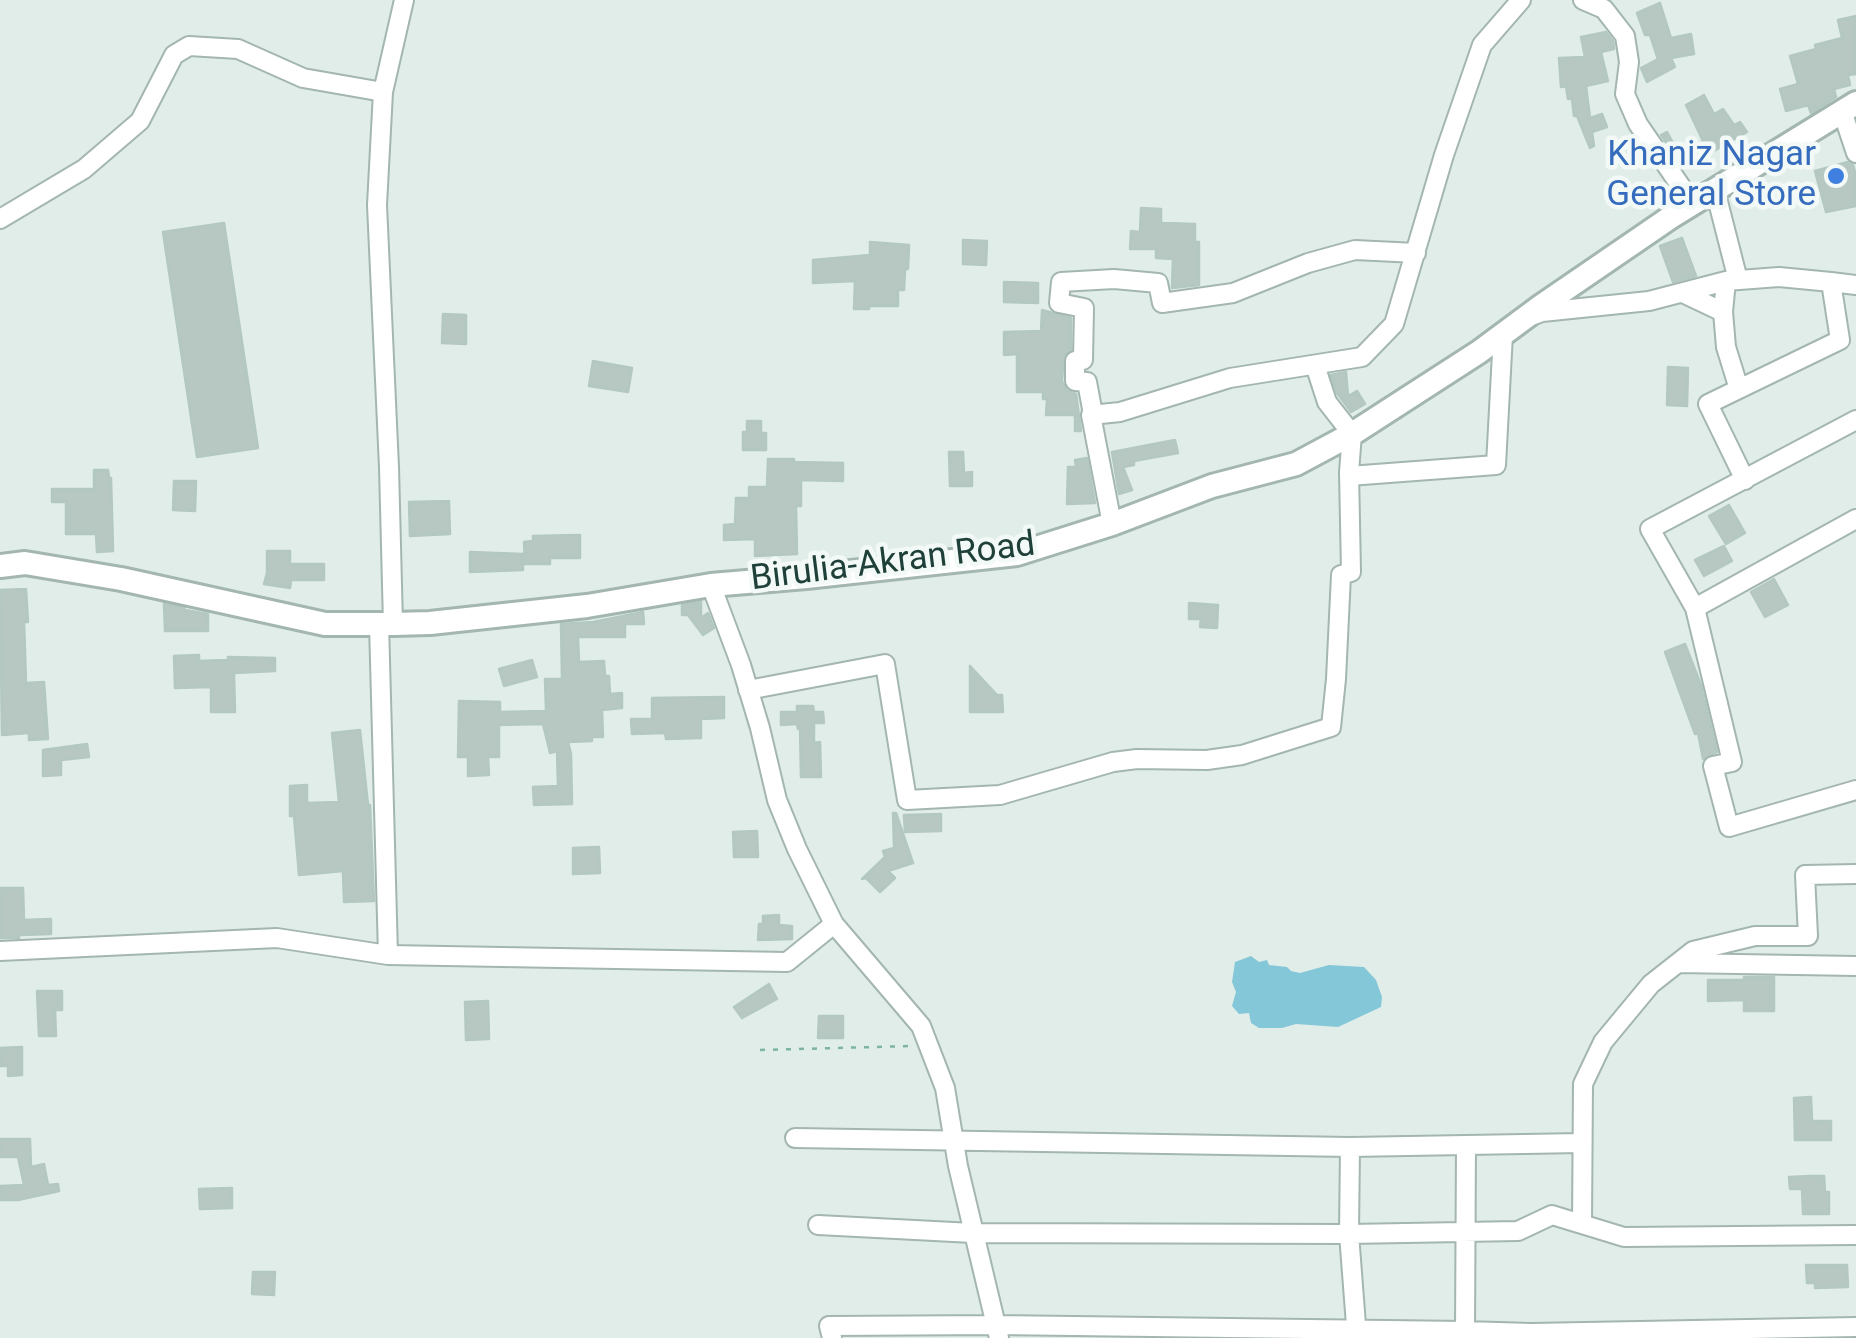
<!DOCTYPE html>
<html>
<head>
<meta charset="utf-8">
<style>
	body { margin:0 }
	canvas { display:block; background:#e1ede8 }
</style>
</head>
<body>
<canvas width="1856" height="1338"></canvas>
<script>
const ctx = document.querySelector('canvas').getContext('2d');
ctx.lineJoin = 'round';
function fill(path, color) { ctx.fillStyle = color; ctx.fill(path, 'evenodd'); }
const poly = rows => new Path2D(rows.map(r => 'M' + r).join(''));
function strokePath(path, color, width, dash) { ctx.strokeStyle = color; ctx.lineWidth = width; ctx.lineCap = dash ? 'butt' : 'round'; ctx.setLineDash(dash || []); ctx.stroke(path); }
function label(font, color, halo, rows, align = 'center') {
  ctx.font = font + ' Roboto,sans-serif'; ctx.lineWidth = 9; ctx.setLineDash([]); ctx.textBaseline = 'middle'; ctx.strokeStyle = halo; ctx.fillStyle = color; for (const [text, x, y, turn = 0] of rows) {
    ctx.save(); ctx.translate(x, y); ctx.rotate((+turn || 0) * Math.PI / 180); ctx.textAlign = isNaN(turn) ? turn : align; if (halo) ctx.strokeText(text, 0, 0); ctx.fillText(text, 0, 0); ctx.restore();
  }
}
const water = poly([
	[1251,956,1259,962,1267,960,1269,965,1287,967,1291,971,1300,973,1329,965,1364,967,1376,980,1382,997,1381,1007,1338,1027,1296,1024,1282,1028,1259,1028,1251,1023,1249,1013,1239,1014,1232,1006,1236,992,1232,982,1235,962]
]);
const building = poly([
	[1660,3,1671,38,1691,34,1694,54,1671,58,1675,67,1647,82,1641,68,1658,59,1650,35,1645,35,1637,13,1660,3],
	[1856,16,1856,74,1848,75,1850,85,1834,89,1836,97,1811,113,1808,105,1786,111,1780,89,1798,84,1790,56,1816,49,1815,45,1842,38,1838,20,1856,16],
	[1606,32,1613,41,1614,49,1601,52,1608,81,1586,86,1590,118,1602,114,1607,127,1592,132,1594,146,1590,148,1577,116,1574,116,1572,99,1568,99,1566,86,1561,87,1559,58,1585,57,1581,37,1606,32],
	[1704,95,1714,114,1723,109,1734,125,1740,122,1747,132,1684,168,1661,135,1667,132,1679,154,1703,141,1686,105,1704,95],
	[1848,162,1853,165,1856,175,1856,206,1826,212,1815,171,1848,162],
	[1141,208,1161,209,1161,223,1195,224,1195,242,1199,242,1199,285,1172,288,1173,259,1156,258,1156,249,1130,249,1131,231,1140,232,1141,208],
	[224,223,258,448,197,457,163,232,224,223],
	[1682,238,1696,276,1673,282,1660,246,1682,238],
	[963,240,987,241,986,265,963,264,963,240],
	[870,242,909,245,908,269,905,269,904,290,898,290,898,306,869,306,869,309,854,309,855,281,813,283,813,260,870,255,870,242],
	[1004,282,1038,283,1038,303,1004,302,1004,282],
	[1042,310,1071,318,1071,350,1064,356,1062,381,1067,391,1076,394,1081,431,1075,431,1075,415,1046,415,1047,399,1043,399,1043,392,1017,392,1017,354,1004,355,1004,332,1041,331,1042,310],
	[443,314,466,315,466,344,442,343,443,314],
	[593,361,632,368,628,392,589,386,593,361],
	[1668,367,1688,368,1687,406,1667,405,1668,367],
	[1346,372,1348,396,1357,391,1365,404,1351,412,1337,393,1331,375,1346,372],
	[747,421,761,421,761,433,766,433,766,450,743,450,743,432,747,432,747,421],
	[1175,440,1178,453,1134,461,1134,465,1123,467,1132,490,1119,494,1112,452,1175,440],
	[949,452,963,452,964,473,972,472,972,486,950,486,949,452],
	[1087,458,1095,503,1067,504,1068,467,1076,467,1075,460,1087,458],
	[768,459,794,459,794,462,843,463,843,481,801,480,801,506,796,506,797,554,755,556,755,539,724,540,724,525,735,524,736,498,749,498,749,487,767,487,768,459],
	[94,470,108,470,109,478,111,478,113,551,97,552,96,534,66,534,66,502,52,502,52,489,94,489,94,470],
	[174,481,196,481,195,511,173,510,174,481],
	[449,501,450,534,410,536,409,502,449,501],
	[1729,505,1745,533,1726,544,1709,516,1729,505],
	[580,535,580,558,550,558,550,564,525,564,524,542,533,541,533,536,580,535],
	[1724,546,1732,561,1704,576,1695,560,1724,546],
	[267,551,290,551,290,564,324,564,324,580,291,580,290,588,264,584,267,573,267,551],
	[470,552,523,554,523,570,470,572,470,552],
	[1774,579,1788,605,1765,617,1751,592,1774,579],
	[26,589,28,622,24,622,26,683,44,682,48,739,29,740,29,733,2,735,0,590,26,589],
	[701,602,701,618,708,613,714,628,703,635,688,615,682,615,682,605,701,602],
	[1189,603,1218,605,1217,628,1200,627,1201,619,1189,619,1189,603],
	[164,604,184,608,185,610,208,614,208,631,165,631,164,604],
	[643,612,644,624,625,624,625,637,578,637,579,662,604,661,605,676,609,676,610,694,622,693,622,708,602,710,603,737,592,737,592,741,568,742,571,754,572,804,534,805,533,787,558,786,557,751,550,753,543,724,499,725,499,757,488,757,489,775,468,776,468,757,458,757,459,701,500,702,500,712,546,711,545,679,562,679,561,624,593,622,643,612],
	[1685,644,1701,685,1717,752,1703,759,1698,733,1695,734,1665,652,1685,644],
	[199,655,199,661,228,660,228,657,275,658,275,671,234,673,235,712,211,712,211,687,175,688,174,656,199,655],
	[532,660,537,677,504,686,499,669,532,660],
	[970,666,997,695,1002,695,1003,712,970,712,970,666],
	[724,697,724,718,701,719,701,738,666,739,665,733,632,734,631,719,652,719,652,698,724,697],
	[797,706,813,706,814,712,823,712,824,723,814,723,814,743,820,742,821,777,801,777,800,728,798,729,797,724,781,725,781,712,797,712,797,706],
	[360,730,368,805,370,805,374,901,344,902,343,871,299,875,294,816,290,816,290,786,307,785,307,803,339,802,332,733,360,730],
	[87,744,89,757,61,760,61,775,43,776,43,750,87,744],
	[893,813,896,813,913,863,888,871,895,878,880,892,866,878,862,879,885,857,883,851,894,848,893,813],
	[941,814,941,831,905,832,904,815,941,814],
	[757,831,758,857,734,857,733,832,757,831],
	[599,847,600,873,573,874,573,848,599,847],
	[0,888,23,888,24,920,51,919,51,934,19,935,19,938,0,938,0,888],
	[779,915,779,925,792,926,792,939,758,940,759,924,763,924,763,916,779,915],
	[1744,977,1774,977,1774,1011,1744,1011,1744,1000,1708,1001,1708,980,1744,980,1744,977],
	[769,984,777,999,742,1018,734,1007,769,984],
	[37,991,62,991,62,1010,55,1010,56,1036,39,1036,37,991],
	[488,1001,489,1039,466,1040,465,1002,488,1001],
	[819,1016,843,1016,843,1038,818,1038,819,1016],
	[22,1047,22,1075,8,1076,8,1066,0,1066,0,1048,22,1047],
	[1811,1097,1812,1121,1831,1121,1831,1140,1795,1140,1794,1098,1811,1097],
	[0,1139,30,1139,31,1167,44,1164,48,1185,58,1184,59,1191,18,1200,0,1200,0,1186,24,1185,18,1157,0,1157,0,1139],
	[1811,1176,1824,1176,1825,1192,1829,1192,1829,1214,1803,1214,1802,1189,1790,1189,1789,1177,1811,1176],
	[232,1188,232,1208,200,1209,199,1189,232,1188],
	[1806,1265,1847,1265,1848,1287,1815,1288,1815,1283,1807,1283,1806,1265],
	[253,1272,275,1272,274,1295,252,1294,253,1272]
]);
const path = poly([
	[760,1050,912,1046]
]);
const minor = poly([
	[1583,0,1604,9,1625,36,1629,62,1625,94,1638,124,1693,204],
	[1842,111,1856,153],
	[1715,190,1738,280],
	[0,219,84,169,140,121,174,55,189,46,238,49,303,78,383,92],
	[1726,281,1723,312,1726,347,1739,389],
	[1683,293,1723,312],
	[1531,316,1542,312,1649,301,1726,281,1779,277,1831,282],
	[1093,414,1087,382,1075,381,1075,361,1083,360,1084,308,1059,303,1061,282,1114,279,1158,283,1162,303,1233,293,1308,263,1355,250,1416,253],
	[1856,420,1650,529,1695,608,1856,519],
	[1349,476,1496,465,1503,334],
	[1745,480,1708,404,1840,340,1831,282,1856,285],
	[1112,524,1091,415,1120,412,1230,378,1362,357,1394,324,1444,155,1482,45,1521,0],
	[711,585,741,665,760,728,777,800,797,849,834,924,921,1026,945,1088,958,1166,999,1338],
	[1695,608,1732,762,1713,766,1729,827,1856,790],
	[379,624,388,955,787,962,834,924],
	[393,624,389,467,377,205,383,92,404,0],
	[748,690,885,664,907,800,1000,795,1113,762,1137,759,1207,760,1242,755,1331,727,1336,679,1341,575,1351,572,1349,472,1352,434,1327,402,1315,365],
	[0,951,277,938,388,955],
	[1678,963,1856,966],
	[795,1138,1350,1147,1349,1234,1357,1338],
	[1350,1147,1582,1143],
	[1582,1224,1583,1084,1603,1042,1651,984,1693,951,1755,936,1808,936,1805,875,1856,874],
	[818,1225,973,1233,1349,1234,1518,1231,1552,1215,1624,1237,1856,1235],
	[1465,1331,1466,1145],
	[1531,1333,1856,1327],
	[832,1338,829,1326,995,1325,1465,1331,1531,1333,1531,1338]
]);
const tertiary = poly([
	[0,566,25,563,121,579,325,624,393,624,430,623,587,606,711,585,806,577,1017,554,1112,524,1212,486,1296,464,1352,434,1479,352,1541,306,1671,217,1856,103]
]);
const markers = [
	[1836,176,10,"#3f7fe0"]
];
const shopNames = [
	["Khaniz Nagar",1816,156],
	["General Store",1816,196]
];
const streetNames = [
	["Birulia-Akran Road",893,563,-7]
];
fill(water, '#83c7d8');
fill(building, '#b6c8c1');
strokePath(building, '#b3c8c0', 2.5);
strokePath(minor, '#a3b6b0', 22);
strokePath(tertiary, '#a3b6b0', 28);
strokePath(path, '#7eb4a6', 2.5, [5, 8]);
strokePath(minor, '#fff', 18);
strokePath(tertiary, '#fff', 22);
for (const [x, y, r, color] of markers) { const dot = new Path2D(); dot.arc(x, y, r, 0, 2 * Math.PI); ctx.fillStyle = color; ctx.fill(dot); strokePath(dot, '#f2f9f6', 4); }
label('35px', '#366cbe', '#f2f9f6', shopNames, 'right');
label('35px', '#1f4039', '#f2f9f6', streetNames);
</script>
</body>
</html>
